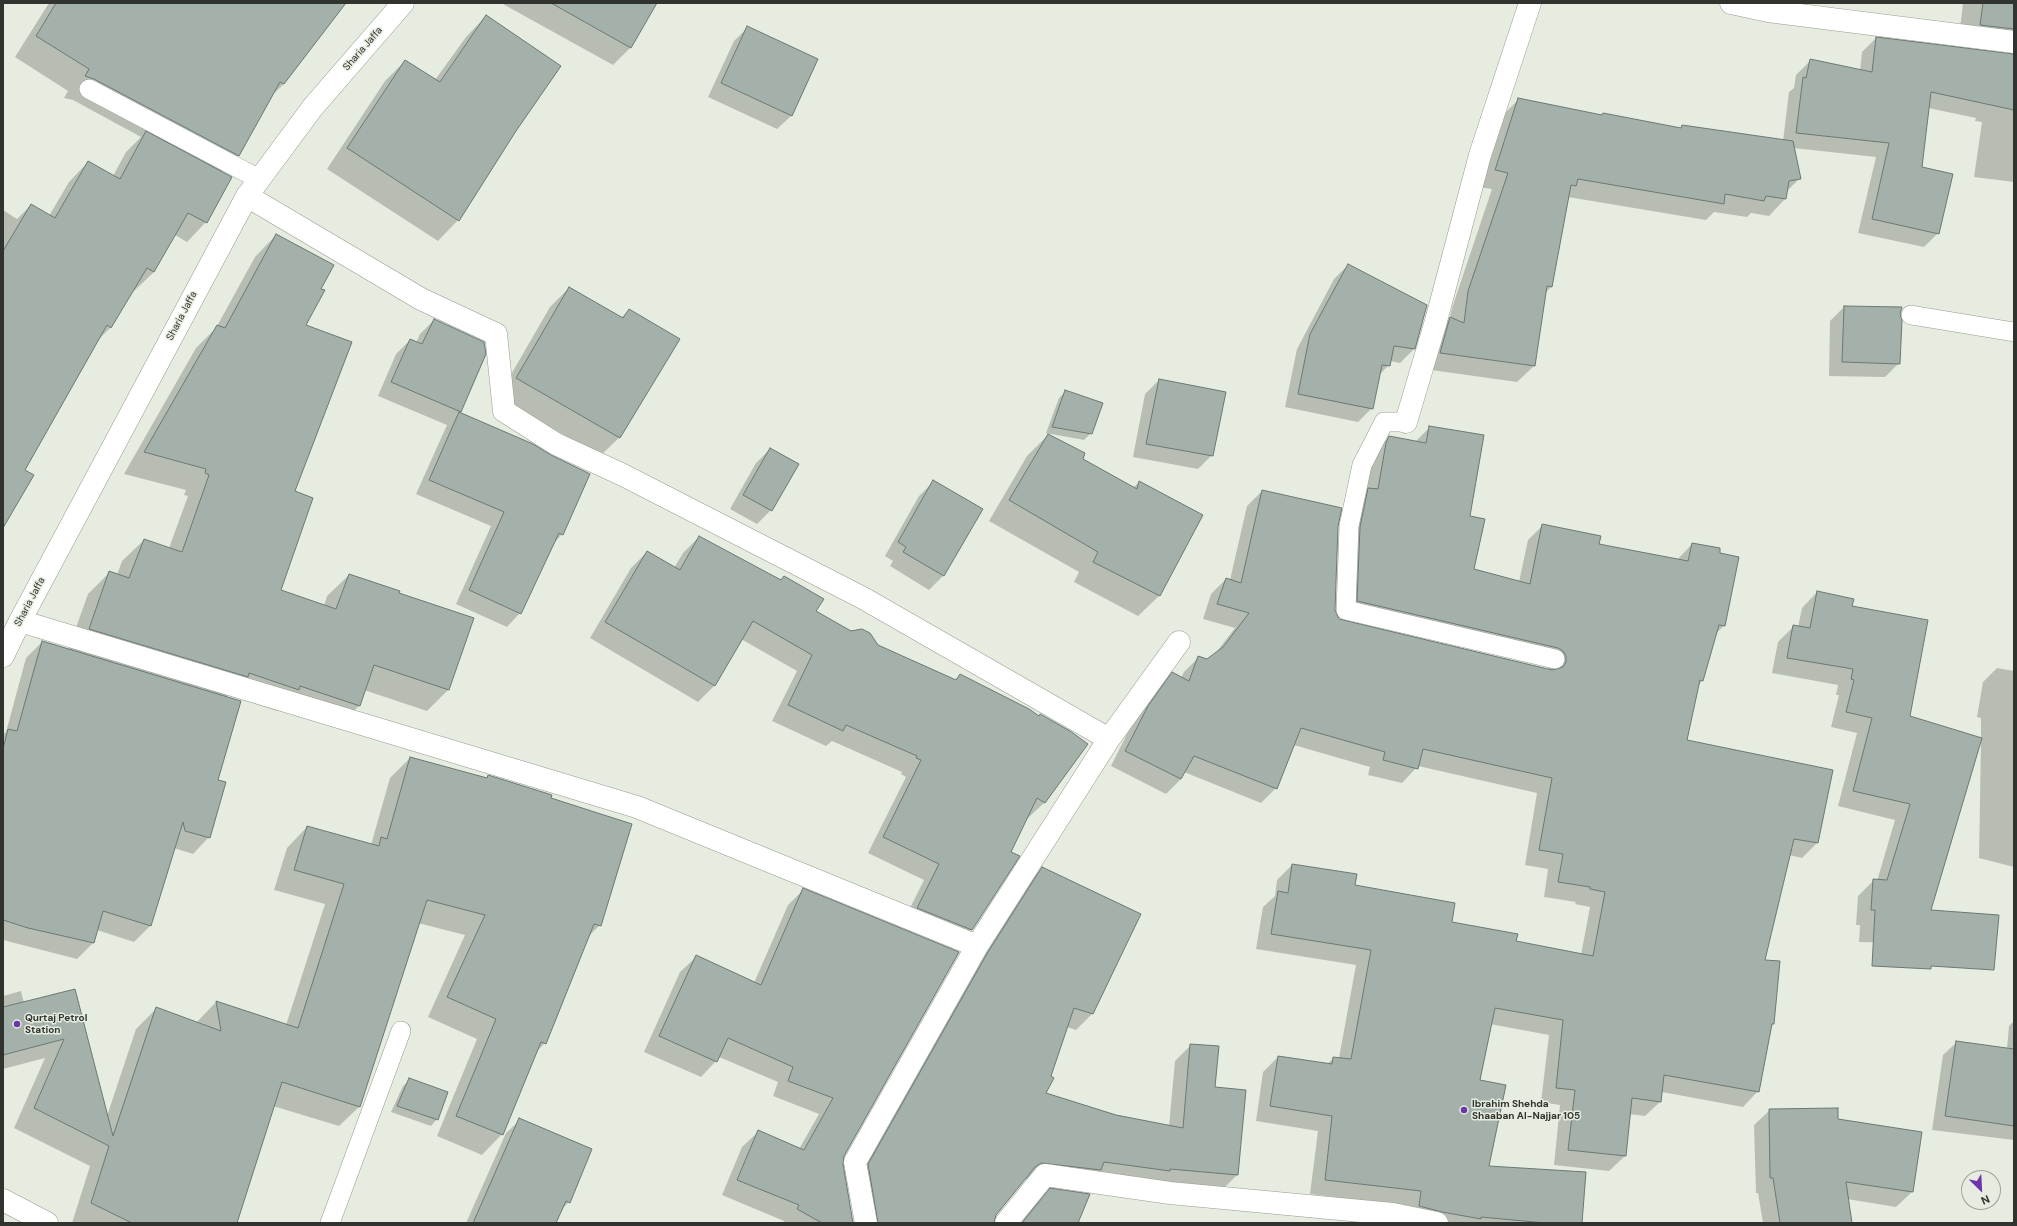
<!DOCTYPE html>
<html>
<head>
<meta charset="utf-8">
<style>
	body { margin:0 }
	#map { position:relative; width:2017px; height:1226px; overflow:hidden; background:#e6ede0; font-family:"DM Sans",sans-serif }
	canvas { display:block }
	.frame { position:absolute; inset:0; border:4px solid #31332e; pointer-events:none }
	.north { position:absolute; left:1961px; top:1170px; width:40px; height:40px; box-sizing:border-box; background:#e6ede0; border:1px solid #9ea399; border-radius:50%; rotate:156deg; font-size:11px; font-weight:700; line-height:16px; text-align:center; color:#31332e }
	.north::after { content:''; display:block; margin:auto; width:14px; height:18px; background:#6e34aa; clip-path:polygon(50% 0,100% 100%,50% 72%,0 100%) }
</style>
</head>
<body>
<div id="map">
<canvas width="2017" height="1226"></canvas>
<div class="frame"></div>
<div class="north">N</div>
</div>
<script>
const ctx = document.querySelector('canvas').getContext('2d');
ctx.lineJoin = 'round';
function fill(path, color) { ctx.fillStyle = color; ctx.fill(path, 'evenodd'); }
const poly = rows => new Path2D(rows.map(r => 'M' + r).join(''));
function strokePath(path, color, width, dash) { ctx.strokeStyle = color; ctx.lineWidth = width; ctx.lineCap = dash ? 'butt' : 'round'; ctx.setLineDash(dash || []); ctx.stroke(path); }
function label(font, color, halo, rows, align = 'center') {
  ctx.font = font + ' "DM Sans",sans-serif'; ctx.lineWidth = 3; ctx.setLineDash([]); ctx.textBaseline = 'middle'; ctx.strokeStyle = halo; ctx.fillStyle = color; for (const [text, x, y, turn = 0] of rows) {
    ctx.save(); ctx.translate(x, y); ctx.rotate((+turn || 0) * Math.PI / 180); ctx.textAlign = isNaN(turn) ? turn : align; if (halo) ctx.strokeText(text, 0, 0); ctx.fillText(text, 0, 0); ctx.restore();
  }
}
const shadow = poly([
	[49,3,344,3,284,84,271,96,238,155,221,172,206,222,187,242,175,235,154,272,134,291,133,290,111,327,99,339,24,470,3,526,3,210,17,219,31,205,49,216,69,182,88,162,113,176,126,152,141,137,73,100,64,98,68,91,15,57],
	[501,3,656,3,631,47,613,65],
	[1963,3,2014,3,2014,182,1974,177,1982,122,1975,121,1976,118,1928,108,1921,168,1938,233,1924,247,1858,233,1876,157,1793,148,1799,179,1786,192,1785,199,1769,216,1751,213,1747,217,1714,212,1706,220,1568,197,1551,287,1545,293,1534,366,1517,382,1424,369,1434,334,1450,318,1452,308,1492,189,1479,187,1502,116,1519,99,1601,116,1679,129,1682,126,1783,141,1789,92,1794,88,1796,75,1811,60,1860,71,1862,52,1876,38,2012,55,2012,51,1959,38],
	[486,16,458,220,438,241,327,169,385,81,405,61,435,80,466,37],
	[748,27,817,60,791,116,777,129,708,97,734,41],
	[276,235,320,289,305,325,294,491,279,591,324,606,327,596,349,575,398,594,448,690,427,711,364,690,359,706,337,727,280,708,277,711,229,695,226,697,209,837,193,854,174,848,150,926,134,942,97,930,93,943,77,959,3,940,3,735,6,732,26,658,42,642,68,650,88,594,110,572,117,575,122,561,144,540,169,548,188,496,184,495,186,490,124,474,196,348,216,328,255,257],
	[1348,265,1414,349,1400,363,1390,361,1389,365,1379,375,1372,408,1358,422,1285,407,1297,349,1334,279],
	[569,288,621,318,629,310,620,437,600,456,498,397,550,307],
	[1844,307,1901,308,1899,314,1899,363,1885,377,1829,376,1830,321],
	[434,320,460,411,458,413,533,445,562,534,554,543,520,613,507,627,456,604,491,526,416,494,447,425,378,396,396,354,410,340,416,343,420,334],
	[1159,380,1212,455,1198,469,1133,457,1145,394],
	[1066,391,1091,433,1084,440,1046,433,1059,398],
	[1430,427,1469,516,1473,570,1519,582,1528,540,1543,525,1598,544,1677,560,1692,544,1724,626,1715,634,1703,680,1698,685,1686,741,1832,771,1817,843,1802,858,1789,855,1764,960,1773,1024,1771,1026,1758,1091,1743,1107,1662,1092,1661,1101,1645,1116,1629,1114,1625,1156,1609,1171,1554,1165,1560,1105,1541,1102,1549,1035,1490,1024,1479,1080,1488,1167,1581,1223,1413,1223,1407,1206,1310,1194,1318,1131,1256,1121,1263,1072,1278,1057,1327,1064,1334,1058,1339,1058,1356,965,1256,949,1263,907,1275,896,1277,880,1292,865,1354,886,1451,923,1515,942,1581,955,1590,907,1575,904,1576,902,1544,897,1548,869,1525,865,1537,793,1418,766,1402,783,1368,775,1370,767,1294,745,1276,788,1261,803,1184,772,1181,779,1166,794,1111,766,1133,722,1158,689,1173,674,1181,678,1184,672,1199,657,1207,660,1215,654,1235,628,1203,619,1211,594,1226,579,1230,580,1247,506,1262,491,1337,525,1334,610,1339,620,1550,670,1542,663,1343,616,1345,543,1374,453,1389,437,1415,442],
	[1048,435,1082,459,1133,488,1139,482,1202,515,1159,596,1138,616,1074,582,1079,572,989,521,1027,456],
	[770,449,771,510,757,524,730,509,756,463],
	[933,482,981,509,943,576,929,590,890,566,893,561,885,556,919,496],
	[699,537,815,612,877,646,954,681,960,675,1086,745,1044,803,1028,818,1026,817,1009,852,1018,856,971,930,955,946,902,924,924,880,868,853,906,777,901,774,902,772,832,741,826,746,772,721,797,671,741,639,714,686,698,702,590,638,631,568,647,552,674,568,683,553],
	[1817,592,1851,607,1909,717,1981,738,1981,718,1977,717,1983,682,1997,668,2014,671,2014,867,1979,858,1981,740,1909,943,1859,942,1860,925,1856,925,1858,896,1873,881,1877,881,1895,820,1838,806,1857,733,1831,727,1839,695,1836,695,1838,685,1772,673,1778,642,1794,626,1798,627,1802,608],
	[410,758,486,779,488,776,550,799,600,925,586,939,545,1043,536,1052,502,1134,482,1155,437,1136,477,1039,428,1017,465,935,418,923,360,1106,339,1126,273,1106,236,1223,72,1223,90,1166,14,1128,45,1058,3,1069,3,996,21,991,24,1003,74,990,107,1116,136,1029,156,1009,196,1023,216,1002,286,1025,325,904,274,890,287,848,307,827,371,845,390,778],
	[1043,868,1140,914,1092,1014,1076,1030,1067,1027,1045,1093,1116,1116,1169,1126,1175,1061,1191,1045,1214,1088,1245,1091,1237,1175,1221,1191,1084,1186,1025,1179,995,1215,993,1223,860,1223,853,1181,972,969,1027,884],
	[803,890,843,1156,842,1164,852,1223,783,1223,784,1221,722,1195,742,1147,758,1132,799,1149,819,1114,773,1096,778,1082,719,1057,716,1061,701,1077,644,1052,680,972,696,957,754,983,788,905],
	[2014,1021,2014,1140,1932,1130,1943,1055,1957,1042,2007,1049,2009,1026],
	[410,1080,437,1119,431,1126,391,1112,403,1086],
	[1770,1110,1837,1120,1912,1192,1896,1207,1847,1199,1850,1223,1763,1223,1758,1193,1756,1193,1754,1125],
	[520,1120,569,1202,560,1211,555,1223,466,1223,506,1133],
	[1051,1189,1077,1223,1020,1223,1034,1206]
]);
const building = poly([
	[56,3,346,3,284,84,280,82,239,156,94,79,85,76,89,69,36,36,56,3],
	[551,3,657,3,631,48,551,3],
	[1983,3,2014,3,2014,29,1980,25,1983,3],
	[486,15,561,66,516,131,459,221,347,148,405,60,440,82,486,15],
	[747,26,818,59,792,116,721,83,747,26],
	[1876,37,2014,54,2014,110,1931,92,1922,167,1953,174,1939,234,1872,219,1889,143,1796,133,1803,77,1806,78,1810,59,1872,72,1876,37],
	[1518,98,1602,115,1603,113,1681,128,1682,125,1793,141,1801,179,1789,181,1786,199,1766,196,1764,201,1725,194,1724,204,1578,179,1576,186,1571,185,1552,287,1547,286,1535,366,1440,353,1450,317,1464,323,1468,291,1508,173,1495,170,1518,98],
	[146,131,232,177,207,223,188,213,154,272,147,268,111,328,107,325,25,470,34,475,3,528,3,251,31,204,55,218,88,161,120,179,146,131],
	[276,234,334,265,321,289,325,290,306,325,352,342,295,491,313,498,281,590,336,609,349,574,400,591,399,593,474,618,449,690,374,665,360,706,300,686,299,690,249,673,248,677,89,629,109,571,129,578,144,539,182,552,209,475,205,473,206,469,144,452,217,325,225,328,276,234],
	[1348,264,1427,305,1415,349,1394,346,1390,366,1382,365,1373,409,1298,394,1310,334,1348,264],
	[569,287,623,318,629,309,680,339,620,438,516,378,569,287],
	[1844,306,1902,307,1900,314,1902,320,1900,364,1842,362,1844,306],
	[434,319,484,342,486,354,461,412,391,382,410,339,422,344,434,319],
	[1159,379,1226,392,1213,456,1146,444,1159,379],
	[1065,390,1103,403,1092,434,1052,427,1065,390],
	[459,412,533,444,551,455,590,474,563,535,559,533,521,614,469,590,504,512,429,480,459,412],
	[1429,426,1484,435,1470,516,1485,519,1474,569,1530,584,1542,524,1601,536,1599,544,1688,561,1692,543,1720,548,1720,553,1739,557,1725,626,1719,625,1703,681,1700,680,1687,740,1833,770,1818,843,1794,839,1765,960,1780,961,1774,1024,1772,1024,1759,1092,1664,1075,1661,1102,1632,1098,1626,1156,1568,1150,1575,1090,1556,1088,1563,1020,1495,1008,1480,1080,1506,1085,1489,1166,1586,1172,1582,1223,1545,1223,1481,1217,1481,1219,1442,1212,1419,1206,1421,1191,1325,1180,1332,1116,1270,1106,1278,1056,1332,1064,1333,1057,1351,1059,1371,950,1271,934,1278,891,1288,893,1292,864,1357,874,1355,885,1455,903,1452,922,1518,934,1516,941,1593,956,1605,892,1590,889,1590,887,1558,882,1563,854,1539,850,1552,778,1423,749,1418,769,1383,760,1385,752,1301,728,1277,789,1194,756,1181,779,1125,751,1148,706,1172,672,1189,681,1198,656,1207,659,1223,647,1249,613,1217,604,1226,578,1241,583,1262,490,1342,508,1338,526,1335,610,1339,619,1552,670,1563,667,1566,662,1566,656,1563,651,1558,648,1357,601,1360,527,1368,488,1378,489,1386,443,1389,436,1426,443,1429,426],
	[1048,434,1085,453,1083,459,1137,489,1139,481,1203,515,1160,596,1093,562,1098,552,1009,500,1048,434],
	[770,448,799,464,772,511,743,495,770,448],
	[933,480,983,509,944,576,903,552,906,547,898,542,933,480],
	[699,536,781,580,784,576,824,599,816,611,851,631,862,629,870,633,878,645,956,680,960,674,1029,709,1039,716,1040,714,1070,731,1088,744,1045,803,1037,798,1011,852,1020,856,972,930,917,908,939,864,883,837,921,760,916,758,917,756,846,725,843,731,788,705,812,655,753,621,715,686,605,622,647,551,680,570,699,536],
	[1817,591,1854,599,1852,606,1928,620,1910,716,1982,738,1931,910,1999,915,1994,970,1931,966,1931,969,1872,966,1875,910,1871,910,1873,879,1887,880,1910,804,1853,791,1872,718,1846,712,1854,680,1851,679,1853,669,1787,658,1793,625,1810,628,1817,591],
	[42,641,241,701,218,780,226,782,210,838,185,831,183,822,151,926,103,911,94,943,28,928,3,920,3,749,8,729,17,731,42,641],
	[410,757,487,778,488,775,552,795,551,798,632,824,601,926,594,924,546,1044,541,1042,503,1135,456,1116,496,1019,447,997,485,915,427,900,360,1107,282,1082,237,1223,132,1223,91,1203,109,1146,34,1108,64,1039,3,1055,3,1007,75,989,113,1136,156,1007,221,1031,216,1001,298,1028,344,884,294,870,307,826,379,846,381,837,387,839,410,757],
	[1042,867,1141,914,1093,1014,1074,1008,1051,1076,1054,1078,1046,1093,1116,1115,1183,1128,1190,1044,1219,1046,1215,1087,1246,1090,1238,1175,1170,1169,1170,1171,1104,1162,1101,1170,1041,1163,1035,1167,996,1215,994,1223,878,1223,868,1164,988,952,1042,867],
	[803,888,959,952,844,1156,843,1164,853,1223,822,1223,797,1209,799,1205,737,1180,758,1130,804,1150,833,1098,788,1081,793,1067,728,1038,717,1062,659,1036,696,955,761,985,803,888],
	[1956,1041,2014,1049,2014,1126,1945,1116,1956,1041],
	[409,1078,448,1092,438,1120,397,1106,409,1078],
	[1838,1108,1838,1119,1922,1132,1913,1192,1846,1182,1852,1223,1780,1223,1773,1178,1770,1178,1769,1109,1838,1108],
	[519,1118,592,1149,570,1203,566,1201,556,1223,473,1223,519,1118],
	[1050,1188,1090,1194,1078,1223,1022,1223,1050,1188]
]);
const lane = poly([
	[89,89,259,179],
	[1911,315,2014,332],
	[1406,422,1384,422,1362,465,1349,526,1346,610,1555,659],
	[330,1223,401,1031]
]);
const street = poly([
	[1731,3,1768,11,2014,42],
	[247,196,421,299,496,334,504,411,556,444,623,475,863,598,1109,739,977,946,855,1162,866,1223],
	[1406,422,1436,321,1480,155,1530,3],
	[20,621,637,807,977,946],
	[1109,739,1179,642],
	[1006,1223,1045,1175,1170,1193,1393,1214,1437,1223]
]);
const secondary = poly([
	[3,656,20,621,247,196,313,107,403,3],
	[3,1200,47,1223]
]);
const markers = [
	[17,1024,4,"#6e34aa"],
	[1464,1110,4,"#6e34aa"]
];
const streetNames = [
	["Sharia Jaffa",363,49,-49],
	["Sharia Jaffa",182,316,-62],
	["Sharia Jaffa",30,602,-62]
];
const poiNames = [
	["Qurtaj Petrol",25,1018],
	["Station",25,1030],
	["Ibrahim Shehda",1472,1104],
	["Shaaban Al-Najjar 105",1472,1116]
];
fill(shadow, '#0003');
fill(building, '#a3b1aa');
strokePath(building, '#6b7872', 1);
strokePath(lane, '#959b8f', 20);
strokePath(street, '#959b8f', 23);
strokePath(secondary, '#959b8f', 23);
strokePath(lane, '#fff', 19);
strokePath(street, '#fff', 22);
strokePath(secondary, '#fff', 22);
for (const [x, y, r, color] of markers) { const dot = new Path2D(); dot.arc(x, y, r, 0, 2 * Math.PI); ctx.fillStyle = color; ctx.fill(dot); strokePath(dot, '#e6ede0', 1.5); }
label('10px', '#31332e', '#e6ede0', streetNames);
label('bold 10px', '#31332e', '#e6ede0', poiNames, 'left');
</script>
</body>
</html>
